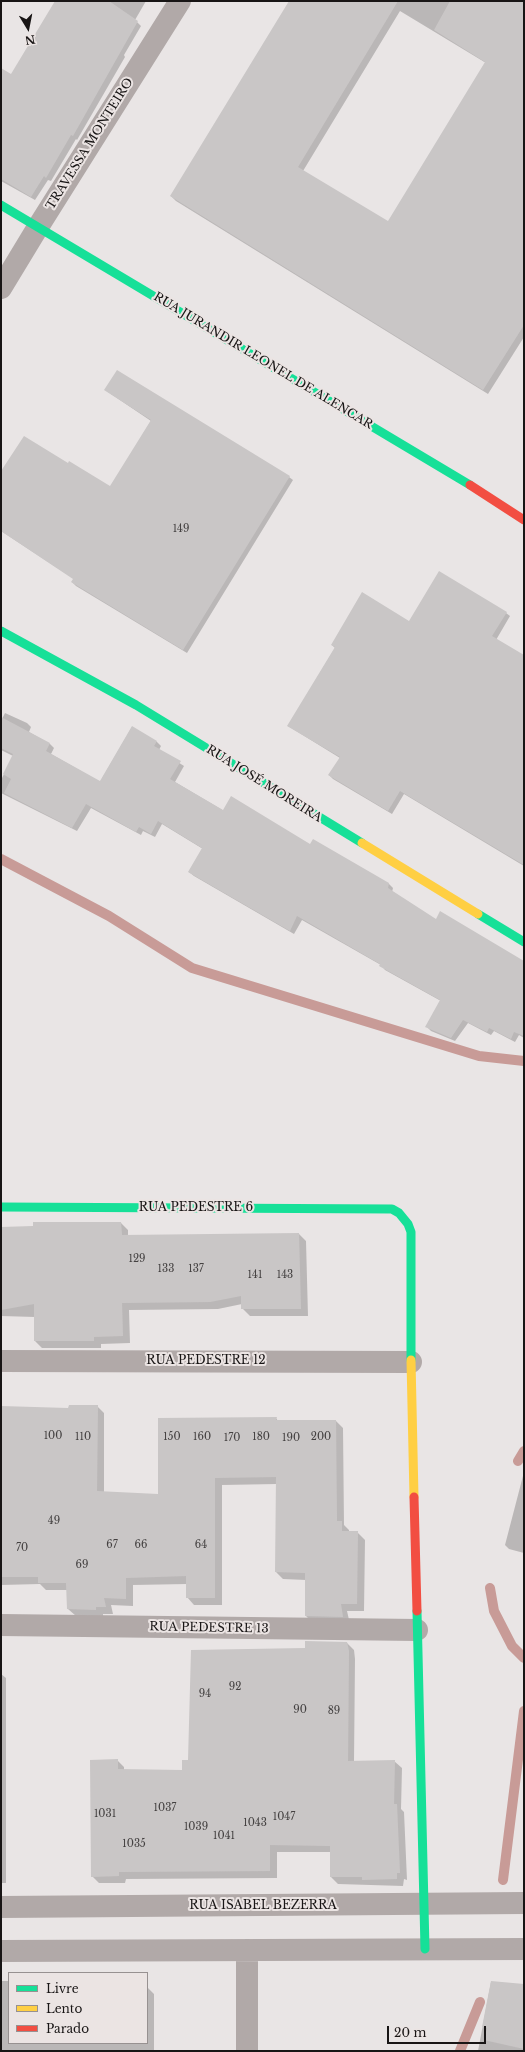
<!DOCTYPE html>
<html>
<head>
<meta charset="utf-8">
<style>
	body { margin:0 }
	#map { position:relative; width:525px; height:2052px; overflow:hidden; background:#e9e5e5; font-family:"Libre Baskerville",serif }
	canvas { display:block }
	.frame { position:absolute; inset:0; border:2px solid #181515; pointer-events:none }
	.legend { position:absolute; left:8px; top:1972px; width:140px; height:72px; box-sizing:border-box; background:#ebe4e3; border:1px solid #979191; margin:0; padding:5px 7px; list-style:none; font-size:12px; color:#181515 }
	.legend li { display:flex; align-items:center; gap:8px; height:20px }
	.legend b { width:20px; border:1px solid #979191 }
	.north { position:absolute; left:8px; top:8px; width:40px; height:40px; -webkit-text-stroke:3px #ebe4e3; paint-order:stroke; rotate:170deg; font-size:11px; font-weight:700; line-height:16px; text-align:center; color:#181515 }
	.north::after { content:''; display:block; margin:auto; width:14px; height:18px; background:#181515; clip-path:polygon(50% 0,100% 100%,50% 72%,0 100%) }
	.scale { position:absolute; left:387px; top:2026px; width:99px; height:18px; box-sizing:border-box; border:2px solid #181515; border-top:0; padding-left:5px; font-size:12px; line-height:14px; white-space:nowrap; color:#181515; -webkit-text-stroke:3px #ebe4e3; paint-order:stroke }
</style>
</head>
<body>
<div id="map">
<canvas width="525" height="2052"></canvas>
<div class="frame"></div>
<ul class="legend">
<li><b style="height:5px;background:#16e098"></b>Livre</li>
<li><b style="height:5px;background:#ffcf43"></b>Lento</li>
<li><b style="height:5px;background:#f24e42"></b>Parado</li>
</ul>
<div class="north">N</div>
<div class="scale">20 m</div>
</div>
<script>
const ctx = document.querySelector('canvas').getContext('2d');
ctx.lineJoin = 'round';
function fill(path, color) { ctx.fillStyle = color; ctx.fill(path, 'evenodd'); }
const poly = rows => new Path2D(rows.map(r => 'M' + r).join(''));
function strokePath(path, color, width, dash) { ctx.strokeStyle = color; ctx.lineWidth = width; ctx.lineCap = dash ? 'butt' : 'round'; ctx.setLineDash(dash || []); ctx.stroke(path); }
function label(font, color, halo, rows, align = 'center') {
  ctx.font = font + ' "Libre Baskerville",serif'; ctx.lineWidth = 4; ctx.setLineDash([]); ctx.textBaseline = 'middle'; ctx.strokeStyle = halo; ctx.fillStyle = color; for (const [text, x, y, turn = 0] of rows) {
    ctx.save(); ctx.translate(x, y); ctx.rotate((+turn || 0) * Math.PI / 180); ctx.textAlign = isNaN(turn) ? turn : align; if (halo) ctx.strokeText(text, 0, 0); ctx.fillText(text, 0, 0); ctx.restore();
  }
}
const shadow = poly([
	[56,1,146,1,135,20,141,26,124,55,125,57,77,140,76,139,51,181,48,180,35,200,1,181,1,69,11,76],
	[291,1,524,1,524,337,488,394,176,201,171,196],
	[400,11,486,63,388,223,303,171],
	[105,390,289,477,293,480,187,653,76,586,72,582,74,579,1,531,1,473,68,465,110,488,151,421],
	[506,613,510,616,496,640,524,656,524,866,404,794,392,814,333,779,329,775,340,758,288,726,335,648,332,645,409,622],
	[5,713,27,723,31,727,29,732,50,744,54,748,51,754,100,782,132,727,157,742,161,746,159,750,184,766,175,782,224,811,310,845,389,884,393,888,392,892,436,921,524,963,524,1038,519,1035,515,1042,494,1031,491,1035,468,1023,455,1041,431,1031,427,1027,441,1001,385,970,381,965,302,920,294,934,194,876,189,872,203,849,162,824,155,837,143,831,141,835,91,808,77,831,1,793,1,780,13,756,1,750,1,721],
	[121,1223,128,1230,128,1236,299,1234,306,1241,308,1316,250,1316,242,1308,242,1304,218,1309,129,1310,130,1343,101,1344,101,1348,42,1348,35,1341,35,1317,1,1316,1,1228],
	[97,1406,104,1413,104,1493,159,1495,276,1418,278,1421,336,1421,343,1428,344,1525,349,1530,349,1532,357,1532,365,1540,364,1611,347,1611,350,1624,313,1623,306,1616,306,1580,283,1579,276,1572,277,1484,222,1485,222,1605,194,1605,187,1597,187,1584,133,1585,133,1606,111,1605,113,1614,103,1614,103,1616,76,1616,68,1609,68,1590,46,1590,40,1584,1,1585,1,1407,69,1409],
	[524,1472,524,1553,509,1549,505,1545],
	[347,1643,354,1650,355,1659,354,1762,394,1761,402,1768,401,1809,404,1812,407,1880,404,1879,403,1886,338,1884,331,1877,331,1852,277,1852,277,1878,126,1879,125,1883,99,1883,92,1876,117,1760,124,1767,124,1770,183,1771,189,1761,306,1649],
	[1,1674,6,1678,6,1883,1,1883],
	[1,1981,9,1981,9,2043,147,2043,148,1988,154,1994,154,2051,1,2051],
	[491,1982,524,1985,524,2051,478,2051]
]);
const stream = poly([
	[1,859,109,916,192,968,479,1056,524,1061],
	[518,1461,524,1451],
	[490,1588,494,1611,512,1646,524,1658],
	[503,1880,524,1711],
	[460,2051,480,2002]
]);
const building = poly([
	[55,1,109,1,138,21,73,136,71,135,46,178,44,176,31,197,1,179,1,68,11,74],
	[289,1,398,1,298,167,388,221,485,62,434,30,450,1,524,1,524,325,483,390,170,196],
	[117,370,290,476,183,650,71,582,73,579,1,531,1,471,24,436,68,463,69,461,110,486,151,420,104,390],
	[439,571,507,612,492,636,524,655,524,865,400,791,388,811,328,775,340,757,287,726,335,647,331,645,362,592,409,621],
	[1,717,50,743,46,751,100,781,132,726,157,741,154,746,181,761,170,779,223,810,231,796,310,844,313,839,389,883,388,888,436,919,440,911,524,961,524,1036,514,1032,511,1039,489,1028,487,1032,463,1020,451,1038,425,1027,440,1000,379,966,380,964,297,916,290,931,188,872,202,848,158,821,151,834,139,827,136,832,86,804,72,828,4,793,11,779,3,774,13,754,1,748],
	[33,1222,121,1222,122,1235,299,1233,301,1309,241,1309,241,1296,210,1302,122,1303,123,1336,94,1337,94,1341,34,1341,34,1304,1,1310,1,1227,33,1226],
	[69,1405,98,1405,97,1491,158,1494,158,1418,277,1417,276,1420,336,1420,337,1521,342,1521,342,1531,358,1531,357,1604,341,1604,343,1617,305,1616,305,1573,275,1572,276,1477,215,1478,215,1598,186,1598,186,1576,126,1578,126,1599,104,1598,106,1607,96,1607,96,1610,67,1609,66,1583,38,1583,38,1577,1,1577,1,1406,68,1408],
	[305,1641,347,1642,349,1651,348,1761,395,1760,394,1804,397,1804,400,1873,397,1873,397,1879,362,1880,362,1877,330,1877,330,1846,270,1845,270,1871,119,1872,119,1876,91,1877,90,1760,118,1759,118,1769,182,1770,182,1760,188,1760,191,1650,305,1648],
	[491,1981,524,1984,524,2049,484,2040,487,2028,482,2027]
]);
const street = poly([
	[1,288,38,227,180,1],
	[1,1361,411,1362],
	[1,1625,417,1630],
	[1,1907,524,1903],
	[247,1950,247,2051],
	[1,1951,524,1949]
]);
const fast = poly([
	[1,205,470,485],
	[1,631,136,705,362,843],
	[478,914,524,942],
	[1,1207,392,1209,399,1213,408,1224,411,1232,411,1360],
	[417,1611,425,1949]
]);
const slow = poly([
	[362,843,478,914],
	[411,1360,414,1497]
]);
const jam = poly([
	[470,485,524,520],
	[414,1497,417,1611]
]);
const numberNames = [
	["149",181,529],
	["129",137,1259],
	["133",166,1269],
	["137",196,1269],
	["141",255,1275],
	["143",285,1275],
	["100",53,1436],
	["110",83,1437],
	["150",172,1437],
	["160",202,1437],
	["180",261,1437],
	["200",321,1437],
	["170",232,1438],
	["190",291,1438],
	["49",54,1521],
	["67",112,1545],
	["66",141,1545],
	["64",201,1545],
	["70",22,1548],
	["69",82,1565],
	["92",235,1687],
	["94",205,1694],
	["90",300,1710],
	["89",334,1711],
	["1037",165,1808],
	["1031",105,1814],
	["1047",284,1817],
	["1043",255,1823],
	["1039",196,1827],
	["1041",224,1836],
	["1035",134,1844]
];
const streetNames = [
	["TRAVESSA MONTEIRO",90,144,-58],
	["RUA JURANDIR LEONEL DE ALENCAR",263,361,31],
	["RUA JOSÉ MOREIRA",264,784,32],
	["RUA PEDESTRE 6",196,1208],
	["RUA PEDESTRE 12",206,1361],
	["RUA PEDESTRE 13",209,1628,1],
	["RUA ISABEL BEZERRA",263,1906]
];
fill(shadow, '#0003');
strokePath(stream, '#c89b97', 10);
fill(building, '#c9c6c6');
strokePath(street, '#b1a9a8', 22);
strokePath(fast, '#16e098', 9);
strokePath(slow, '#ffcf43', 9);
strokePath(jam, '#f24e42', 9);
label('10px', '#444141', null, numberNames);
label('12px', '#181515', '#ebe4e3', streetNames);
</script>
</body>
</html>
